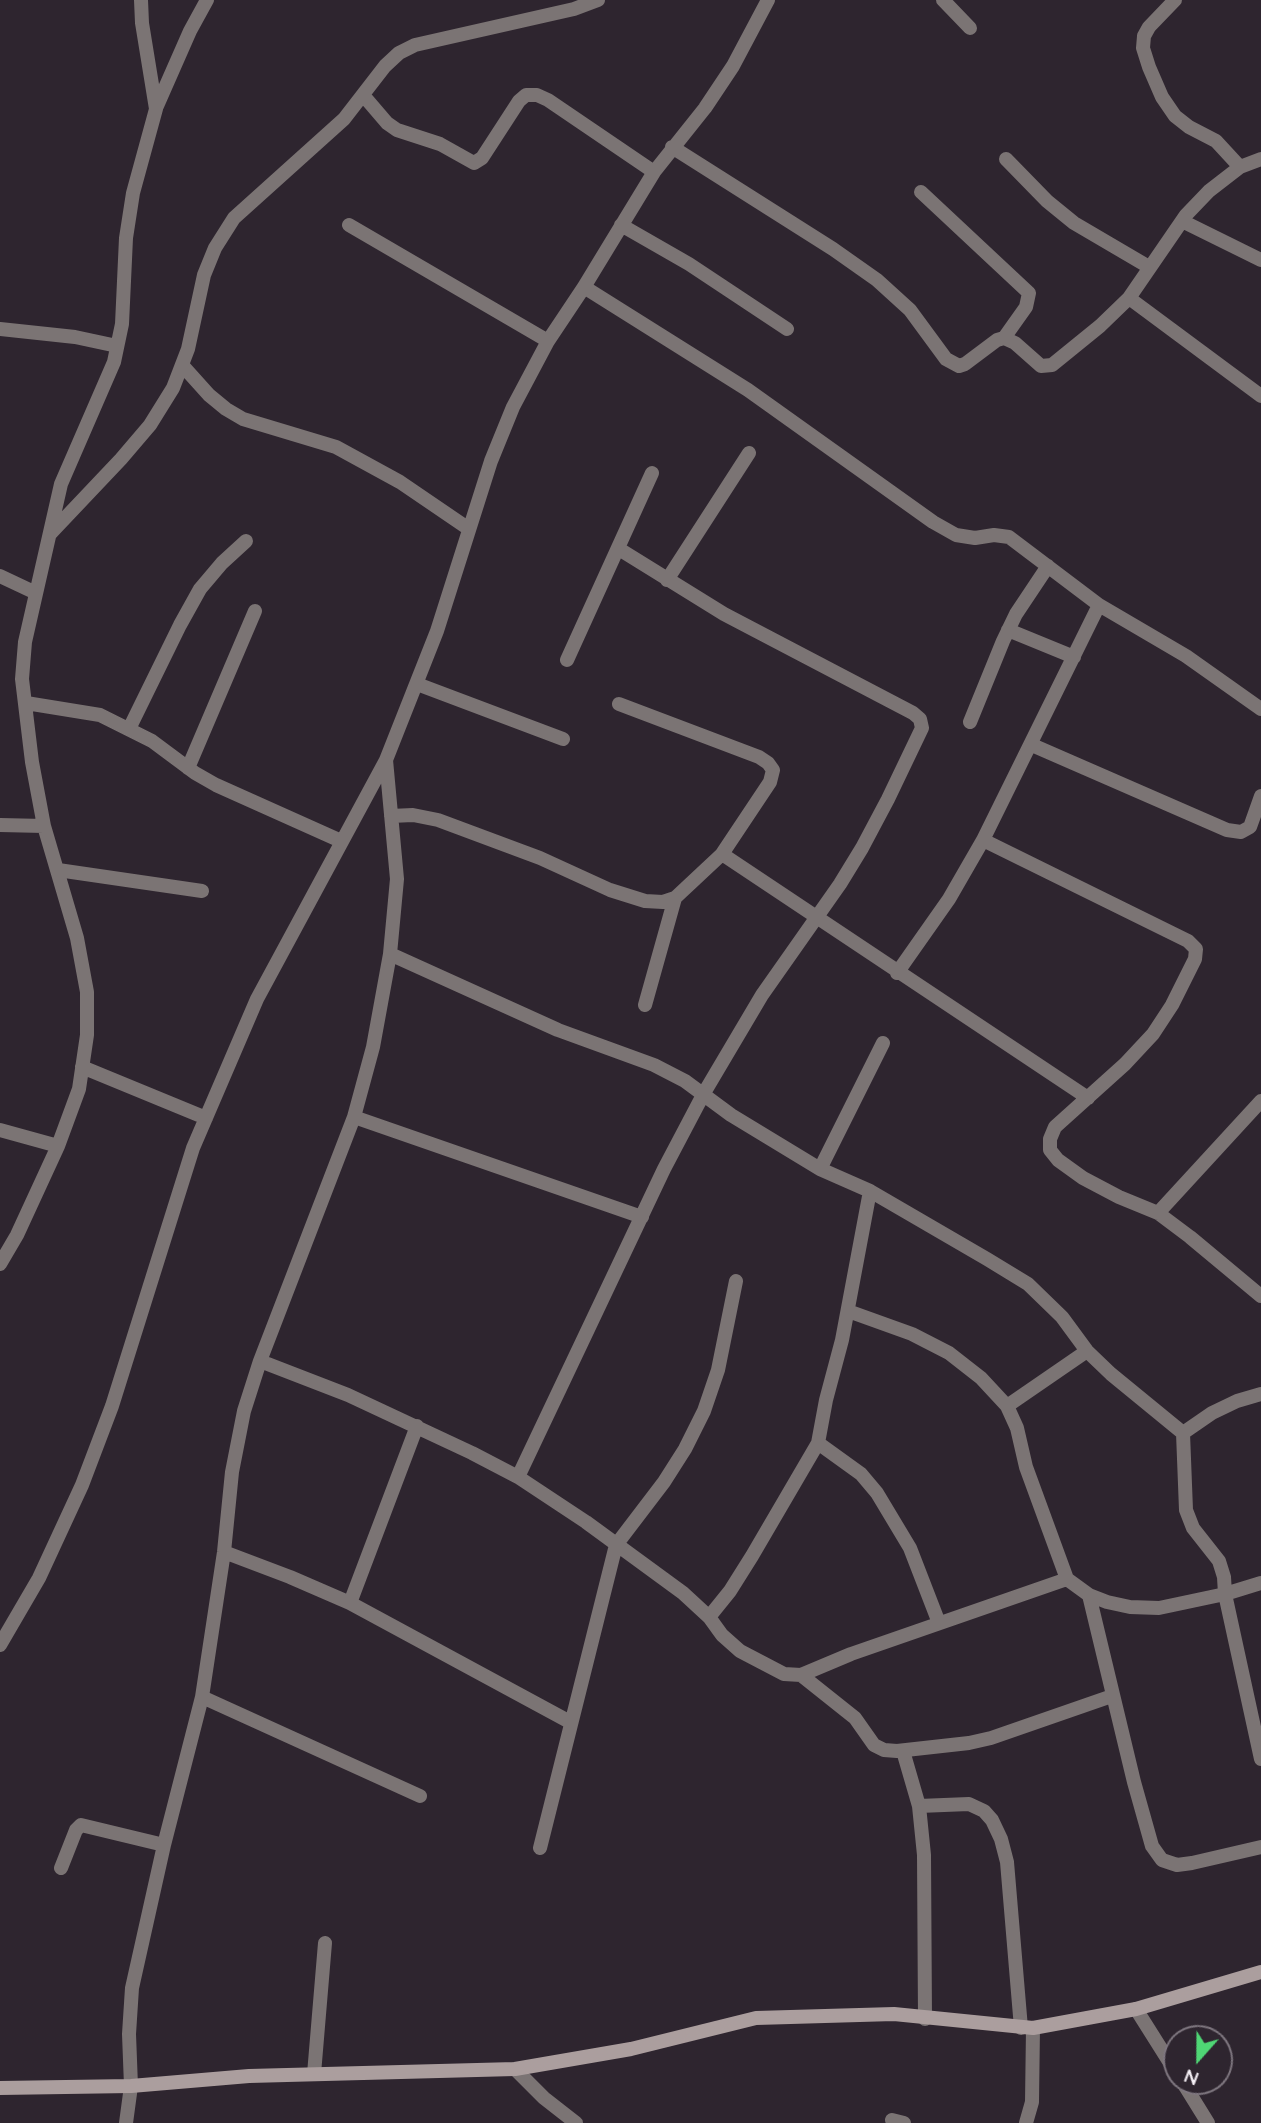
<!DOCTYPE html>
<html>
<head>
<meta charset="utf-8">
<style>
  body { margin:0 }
  #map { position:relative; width:1261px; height:2123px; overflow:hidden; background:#2e252f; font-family:Quicksand,sans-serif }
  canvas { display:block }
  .north { position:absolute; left:1163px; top:2025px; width:70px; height:70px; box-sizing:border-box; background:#2e252f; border:2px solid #7e767f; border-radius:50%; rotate:201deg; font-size:19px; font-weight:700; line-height:28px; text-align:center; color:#f5f0f6 }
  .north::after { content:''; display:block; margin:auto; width:24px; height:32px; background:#4fd675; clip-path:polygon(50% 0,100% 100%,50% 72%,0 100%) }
</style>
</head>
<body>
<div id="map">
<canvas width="1261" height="2123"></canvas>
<div class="north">N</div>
</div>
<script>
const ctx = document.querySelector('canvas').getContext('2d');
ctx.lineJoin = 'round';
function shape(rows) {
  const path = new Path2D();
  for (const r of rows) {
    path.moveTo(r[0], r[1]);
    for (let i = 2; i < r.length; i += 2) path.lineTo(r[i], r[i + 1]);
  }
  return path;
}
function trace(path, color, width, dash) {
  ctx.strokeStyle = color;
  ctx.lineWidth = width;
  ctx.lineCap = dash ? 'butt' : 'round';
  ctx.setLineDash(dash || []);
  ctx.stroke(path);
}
const street = shape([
  [943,0,970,28],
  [1175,0,1149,27,1144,36,1143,48,1149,67,1162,97,1175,116,1189,127,1216,141,1240,167],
  [363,95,387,123,397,130,440,144,474,163,482,158,519,101,526,95,537,95,548,100,654,172],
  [157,106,190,31,207,0],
  [672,147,833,249,877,280,910,310,946,359,959,366,965,364,997,340,1004,338,1015,343,1041,366,1052,365,1100,326,1129,298,1186,215,1209,191,1240,167,1261,159],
  [1006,159,1047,201,1074,223,1149,267],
  [921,192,1029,293,1026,307,1004,338],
  [1182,221,1261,260],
  [349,225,548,341],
  [621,225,689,264,787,329],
  [584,287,748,390,933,522,956,535,975,538,994,535,1009,537,1099,605],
  [1129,298,1261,396],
  [0,329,75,337,117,346],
  [182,365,209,395,226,409,243,419,336,447,400,482,469,529],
  [50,534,121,459,150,425,173,388,188,349,204,275,215,248,234,218,344,119,385,66,399,53,415,45,574,9,598,0],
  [0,576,36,593],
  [667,580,749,453],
  [1008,630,1074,657],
  [567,660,652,473],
  [417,684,563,739],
  [26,703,100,715,152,741,195,773,216,785,341,841],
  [1261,709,1186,656,1099,605,983,840,1188,941,1196,949,1195,959,1172,1005,1153,1034,1125,1064,1055,1127,1050,1139,1050,1150,1058,1160,1083,1178,1119,1197,1158,1213,1190,1237,1261,1296],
  [970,722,1003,641,1016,614,1048,566],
  [129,729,180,625,200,589,222,563,246,541],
  [1032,745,1227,830,1241,832,1250,827,1261,796],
  [188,768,255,611],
  [391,816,413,815,438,820,540,858,610,890,645,901,663,902,675,898,722,854,770,782,773,770,768,763,759,757,619,704],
  [0,825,44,826],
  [722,854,1088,1098],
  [58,870,202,891],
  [390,954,558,1030,654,1065,685,1081,731,1115,820,1169,870,1191,987,1259,1028,1284,1062,1317,1087,1351,1111,1374,1183,1433],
  [897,973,949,899,983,840],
  [645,1005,675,898],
  [82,1067,206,1118],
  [354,1117,642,1217],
  [0,1130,58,1146],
  [820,1169,883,1043],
  [1158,1213,1261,1101],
  [0,1264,17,1235,58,1146,79,1089,87,1035,87,992,77,938,44,826,32,762,22,679,25,642,61,484,114,362,122,324,126,238,133,193,156,109,142,23,141,0],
  [848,1311,912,1334,949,1353,981,1378,1007,1406,1017,1428,1026,1467,1067,1579],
  [260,1361,348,1395,472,1453,518,1477,586,1522,683,1593,709,1617,722,1635,740,1651,784,1674,801,1675,851,1654,1067,1579,1089,1595,1107,1602,1130,1607,1159,1608,1225,1594,1261,1583],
  [1261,1394,1237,1401,1212,1413,1183,1433,1186,1510,1193,1528,1219,1561,1224,1577,1225,1594,1261,1759],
  [1007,1406,1087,1351],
  [818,1443,861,1474,877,1493,910,1548,939,1623],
  [518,1477,664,1169,704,1093,762,995,840,884,862,848,888,799,922,728,920,719,913,713,724,614,619,549],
  [224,1552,290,1577,350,1603,570,1722],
  [1089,1595,1134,1782,1152,1846,1162,1860,1177,1865,1192,1863,1261,1847],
  [350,1603,417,1426],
  [709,1617,730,1591,752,1556,818,1443,826,1400,842,1340,870,1191],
  [0,1645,39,1578,82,1485,112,1406,193,1148,257,999,386,760,437,631,491,461,513,407,548,341,584,287,654,172,705,108,733,66,768,0],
  [801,1675,855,1718,874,1745,884,1750,897,1751,969,1743,991,1738,1112,1696],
  [202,1697,420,1796],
  [903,1751,919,1806,924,1855,925,2019],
  [919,1806,969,1804,984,1811,992,1820,1001,1839,1007,1862,1021,2028],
  [540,1848,616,1545,664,1482,685,1449,704,1411,718,1370,736,1281],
  [61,1868,76,1830,81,1825,164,1845],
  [1136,2009,1177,2074],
  [515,2069,544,2098,576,2123],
  [314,2074,325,1943],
  [1182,2081,1208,2123],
  [892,2120,904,2123],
  [126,2123,131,2086,129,2034,132,1988,164,1845,202,1697,224,1552,232,1472,244,1411,260,1361,354,1117,373,1047,390,954,397,879,386,760],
  [1026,2123,1032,2102,1033,2028]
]);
const secondary = shape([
  [0,2088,131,2086,249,2076,515,2069,631,2049,756,2018,894,2014,1033,2028,1136,2009,1261,1972]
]);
trace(street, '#7b7474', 14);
trace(secondary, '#ab9e9e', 14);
</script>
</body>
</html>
